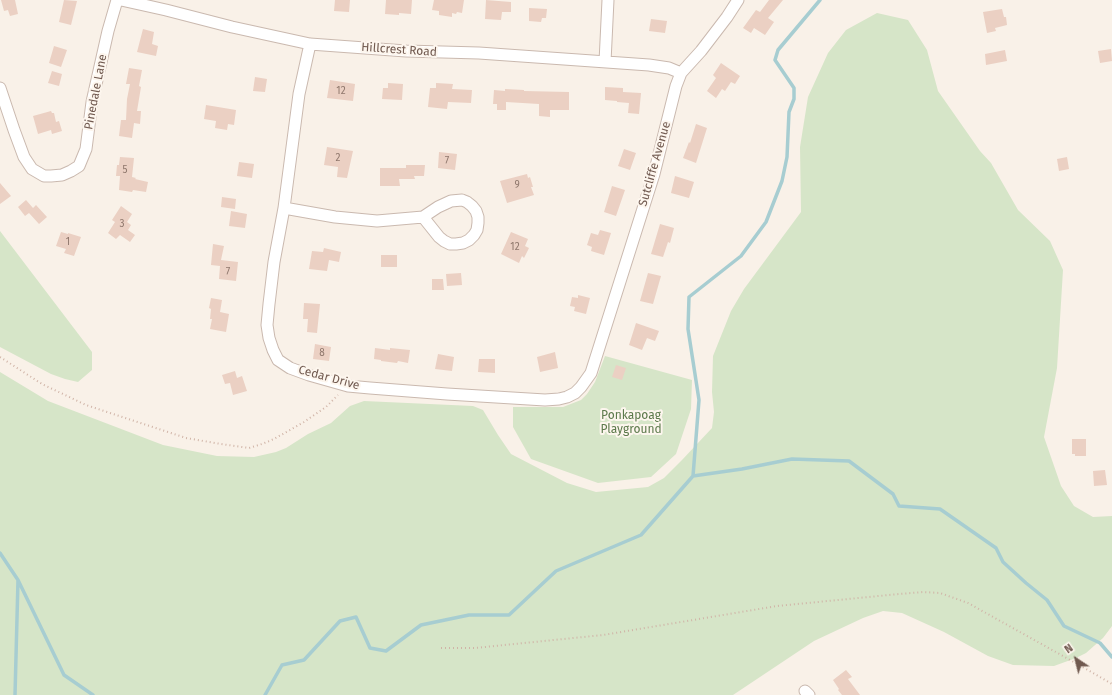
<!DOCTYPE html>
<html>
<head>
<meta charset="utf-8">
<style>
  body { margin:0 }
  #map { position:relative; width:1112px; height:695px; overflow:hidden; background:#f9f1e8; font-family:"Fira Sans",sans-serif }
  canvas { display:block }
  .north { position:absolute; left:1056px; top:639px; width:40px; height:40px; -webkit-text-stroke:3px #fdf6ee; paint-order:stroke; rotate:325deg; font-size:11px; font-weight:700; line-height:16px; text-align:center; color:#70594f }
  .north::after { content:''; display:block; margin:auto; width:14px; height:18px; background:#70594f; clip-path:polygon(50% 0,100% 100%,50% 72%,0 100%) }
</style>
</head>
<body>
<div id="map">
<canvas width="1112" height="695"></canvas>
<div class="north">N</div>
</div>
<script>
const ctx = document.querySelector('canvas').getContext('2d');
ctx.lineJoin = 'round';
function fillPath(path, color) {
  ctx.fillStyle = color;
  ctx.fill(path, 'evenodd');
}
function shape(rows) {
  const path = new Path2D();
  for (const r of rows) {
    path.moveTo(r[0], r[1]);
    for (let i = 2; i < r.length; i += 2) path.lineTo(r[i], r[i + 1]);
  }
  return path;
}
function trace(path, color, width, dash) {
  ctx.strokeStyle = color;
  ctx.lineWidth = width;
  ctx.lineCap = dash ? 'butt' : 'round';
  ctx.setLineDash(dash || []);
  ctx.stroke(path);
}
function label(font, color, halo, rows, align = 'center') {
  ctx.font = font + ' "Fira Sans",sans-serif';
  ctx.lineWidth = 4;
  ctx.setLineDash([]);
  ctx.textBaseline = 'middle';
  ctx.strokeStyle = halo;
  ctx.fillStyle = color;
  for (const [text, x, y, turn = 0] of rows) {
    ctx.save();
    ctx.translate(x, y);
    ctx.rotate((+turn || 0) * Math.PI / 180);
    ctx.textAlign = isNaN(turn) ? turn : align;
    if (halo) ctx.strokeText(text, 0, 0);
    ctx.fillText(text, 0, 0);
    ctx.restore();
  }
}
const green = shape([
  [877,13,908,20,927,50,938,91,980,151,991,163,1018,210,1050,241,1063,270,1057,368,1044,437,1061,486,1074,506,1093,517,1112,516,1112,626,1103,638,1086,653,1076,658,1054,666,1013,665,988,656,944,632,902,613,883,611,863,618,814,641,733,695,0,695,0,372,48,401,163,445,217,456,254,457,276,452,286,448,308,434,331,423,350,406,364,401,473,406,483,410,498,435,511,454,567,483,596,492,648,487,664,478,682,460,712,428,714,412,712,392,713,356,731,311,744,289,801,212,800,147,808,97,828,53,846,30],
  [0,231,92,352,92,370,78,382,65,379,51,374,0,347],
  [605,356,692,380,691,409,676,454,651,477,598,483,531,459,513,427,513,407,563,407,581,400,587,394,595,382]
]);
const stream = shape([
  [693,476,742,469,792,459,849,461,893,494,899,506,940,509,996,548,1003,562,1026,583,1047,600,1064,626,1100,643,1112,657],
  [0,553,18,580,64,675,93,695],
  [15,695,18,580],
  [265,695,282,665,304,660,340,621,356,617,370,648,386,651,421,625,469,615,509,615,556,571,641,535,693,476,699,400,688,329,689,297,741,256,766,222,782,181,787,157,789,112,794,99,794,88,775,60,778,50,820,0]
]);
const building = shape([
  [1,0,15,0,18,14,10,16,8,10,4,11],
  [64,0,77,1,71,25,59,22],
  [335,0,350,0,349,12,334,11],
  [386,0,412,0,411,14,399,13,399,15,385,14],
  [434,0,464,0,462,13,457,12,456,14,452,13,452,17,439,15,439,11,432,10],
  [486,0,511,2,511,12,502,12,501,20,485,19],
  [769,0,783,0,768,18,774,22,765,35,754,28,751,33,743,28,756,10,760,12],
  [529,8,547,9,546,18,542,18,541,22,529,21],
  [1002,9,1004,17,1006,17,1007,25,995,28,996,31,987,33,983,12],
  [651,19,667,21,665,33,649,31],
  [143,29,154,32,152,44,158,46,156,56,137,52],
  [54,46,67,50,61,67,49,63],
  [1111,49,1112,61,1100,63,1098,51],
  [1005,50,1007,61,986,65,985,54],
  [721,63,740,76,735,84,731,82,725,91,722,89,716,98,707,91,716,78,713,75],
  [129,68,142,70,139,86,141,87,137,111,141,111,140,124,134,123,132,138,119,136,121,120,126,120,127,99,130,84,126,84],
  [52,71,62,74,59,86,48,83],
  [255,77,267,79,265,92,253,91],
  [330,80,355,84,353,101,327,98],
  [388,83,403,84,402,100,382,99,383,88,388,88],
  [436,83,453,84,452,89,472,90,471,103,448,102,447,109,428,107,430,88,436,88],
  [605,87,623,88,623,92,641,93,639,114,628,113,629,103,617,102,617,101,605,100],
  [505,89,524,90,524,91,569,92,569,110,550,110,550,117,539,116,539,104,506,102,506,110,497,110,497,104,493,104,494,90,505,91],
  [206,105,236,110,234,125,228,124,227,130,215,128,216,121,204,119],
  [51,111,52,113,54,113,56,122,59,121,62,131,52,134,51,130,38,134,33,116],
  [696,124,707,128,696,163,683,158,689,142,690,143],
  [327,147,353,151,347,178,337,177,338,167,324,165],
  [624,149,636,153,630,170,618,166],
  [439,152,457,154,455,170,438,168],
  [120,157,134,158,132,177,136,178,135,179,148,182,146,192,133,190,132,192,119,190,120,176,116,176,117,165,119,165],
  [1067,157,1069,169,1059,171,1057,159],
  [239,162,254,164,252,178,237,176],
  [406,165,425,165,424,176,414,176,415,179,399,179,400,186,380,186,380,168,406,168],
  [527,174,528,178,530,177,533,187,531,187,534,195,507,203,500,181],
  [675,176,694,182,689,198,671,193],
  [0,183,11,196,0,204],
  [612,186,625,190,616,216,604,212],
  [222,197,236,199,235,209,221,207],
  [26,200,33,208,36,205,47,217,39,224,29,213,25,216,18,207],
  [121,206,132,214,127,222,131,225,128,230,135,235,130,242,120,235,116,239,108,233,115,222,112,220],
  [231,211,247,214,245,228,229,226],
  [660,224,674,228,670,243,668,242,663,257,651,254],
  [600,230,611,233,604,255,591,251,592,247,587,245,591,233,598,235],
  [61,232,68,234,68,233,81,237,74,256,64,253,66,249,56,246],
  [511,232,528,239,525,246,529,248,524,258,522,256,519,263,501,254],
  [213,244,224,246,221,260,238,262,236,281,219,279,220,266,211,265],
  [324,248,341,252,339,262,329,260,327,271,309,269,312,251,323,252],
  [381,255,397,255,397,267,381,267],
  [461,273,462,285,447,286,446,274],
  [648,273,661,276,653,304,640,301],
  [432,279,443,279,444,290,432,290],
  [578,295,590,298,586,314,574,311,575,307,570,306,572,297,578,298],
  [211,298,222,300,220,312,229,314,226,332,210,329,212,319,210,319,211,309,209,308],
  [304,303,320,304,317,333,307,332,308,319,303,319],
  [636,323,659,331,655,341,647,338,642,350,629,345],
  [315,344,331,347,329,361,313,359],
  [375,348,390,350,390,348,410,350,408,363,398,361,397,363,381,361,381,360,374,359],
  [555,352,558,368,540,372,537,357],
  [438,354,454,357,452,371,435,369],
  [479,359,495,359,495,373,478,372],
  [616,365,626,368,622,380,612,377],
  [235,371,237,378,242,376,247,391,233,395,230,383,225,384,222,375],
  [1072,439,1086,439,1086,456,1075,456,1075,454,1072,454],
  [1105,470,1107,485,1094,486,1093,471],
  [846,670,852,677,848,679,860,695,842,695,838,690,839,689,833,680]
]);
const path = shape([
  [0,357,42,384,86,405,186,438,221,444,249,448,262,444,274,439,304,422,326,407,338,395],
  [441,648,475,648,603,635,777,606,899,594,923,592,940,593,968,603,1088,670,1112,684]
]);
const street = shape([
  [121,0,166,10,232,27,310,44,406,51,479,53,649,65,669,68,681,73],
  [310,44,299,94,284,208,274,262,269,304,267,325,269,338,273,350,278,360,290,368,309,375,348,386,370,388,447,394,545,400,559,399,567,397,575,393,581,387,591,373,654,174,676,86,681,73,701,51,727,17,738,0],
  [605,62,608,0],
  [0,88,14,130,24,157,32,169,44,176,51,176,62,175,71,171,79,166,86,149,92,102,108,31,117,0],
  [462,200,467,202,472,206,476,211,478,217,478,223,477,230,474,235,469,240,463,243,456,244,450,244,444,241,439,237,423,217,438,207,451,201,462,200],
  [284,208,335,217,377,221,423,217],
  [805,691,809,695]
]);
const numberNames = [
  ["12",341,91],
  ["2",338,158],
  ["7",447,161],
  ["5",125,170],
  ["9",517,185],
  ["3",122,224],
  ["1",68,242],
  ["12",515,247],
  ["7",228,272],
  ["8",322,353]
];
const streetNames = [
  ["Hillcrest Road",399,50,4],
  ["Pinedale Lane",96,92,-79],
  ["Sutcliffe Avenue",655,164,-74],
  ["Cedar Drive",329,378,15]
];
const parkNames = [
  ["Ponkapoag",631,416],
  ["Playground",631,430]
];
fillPath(green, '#d6e5c8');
trace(stream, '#a7cdd1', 3.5);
fillPath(building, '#ebd0c3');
trace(street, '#cab9af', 13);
trace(path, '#d0b4a7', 2, [1, 3]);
trace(street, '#fff', 11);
label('10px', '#8f776c', null, numberNames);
label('12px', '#70594f', '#fdf6ee', streetNames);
label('12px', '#5d7a4c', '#fdf6ee', parkNames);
</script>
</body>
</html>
